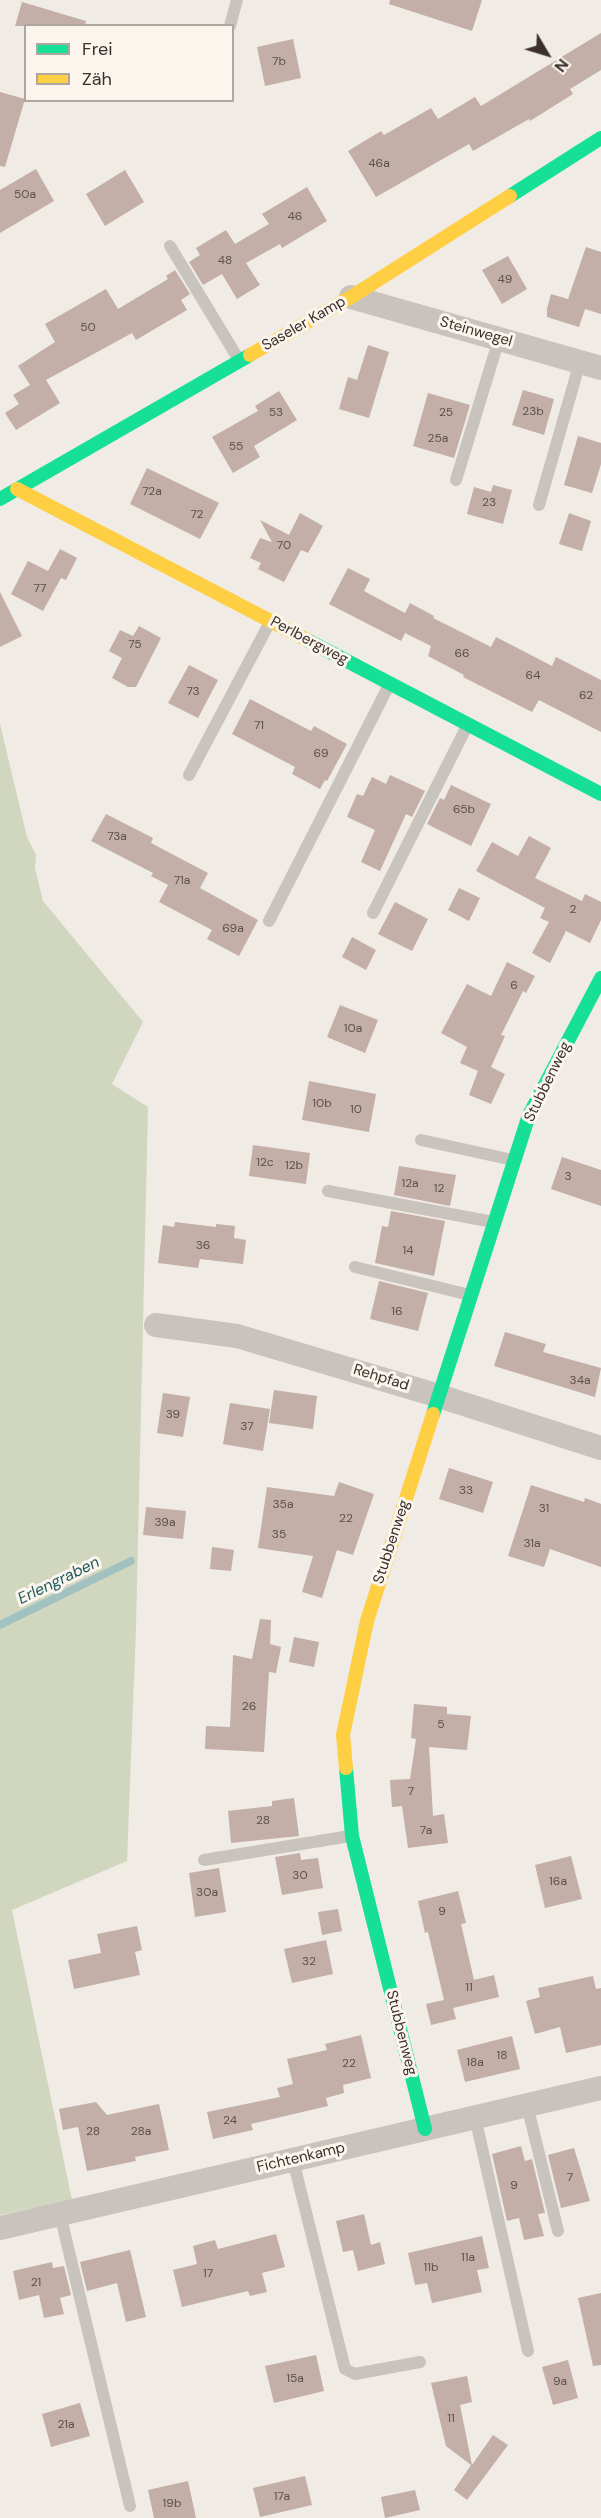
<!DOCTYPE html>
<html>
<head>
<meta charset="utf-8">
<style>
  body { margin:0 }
  #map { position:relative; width:601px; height:2518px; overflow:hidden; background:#f0ebe5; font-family:"DM Sans",sans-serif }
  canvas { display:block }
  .legend { position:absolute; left:24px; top:24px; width:210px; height:78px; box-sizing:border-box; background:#fbf5ee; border:2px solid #aea6a0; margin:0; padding:8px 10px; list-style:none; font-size:18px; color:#3b302b }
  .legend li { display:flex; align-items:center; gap:12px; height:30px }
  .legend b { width:30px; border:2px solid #aea6a0 }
  .north { position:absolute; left:517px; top:24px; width:60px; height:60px; -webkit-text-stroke:4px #fbf5ee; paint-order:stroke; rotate:128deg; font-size:16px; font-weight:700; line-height:24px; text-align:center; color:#3b302b }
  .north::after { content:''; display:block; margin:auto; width:21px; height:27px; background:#3b302b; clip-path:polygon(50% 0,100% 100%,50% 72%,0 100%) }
</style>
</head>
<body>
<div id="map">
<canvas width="601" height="2518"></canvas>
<ul class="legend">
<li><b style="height:8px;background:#16e098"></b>Frei</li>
<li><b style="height:8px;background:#ffcf43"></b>Zäh</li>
</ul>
<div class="north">N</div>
</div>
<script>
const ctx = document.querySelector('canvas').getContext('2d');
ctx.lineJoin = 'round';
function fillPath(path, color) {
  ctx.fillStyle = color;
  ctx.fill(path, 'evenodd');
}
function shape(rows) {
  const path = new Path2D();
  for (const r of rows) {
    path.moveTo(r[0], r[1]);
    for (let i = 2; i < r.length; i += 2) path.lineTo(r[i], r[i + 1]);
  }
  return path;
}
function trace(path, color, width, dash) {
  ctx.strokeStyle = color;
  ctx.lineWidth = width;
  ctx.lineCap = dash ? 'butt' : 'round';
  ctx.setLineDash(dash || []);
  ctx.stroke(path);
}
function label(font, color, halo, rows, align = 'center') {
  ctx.font = font + ' "DM Sans",sans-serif';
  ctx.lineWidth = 6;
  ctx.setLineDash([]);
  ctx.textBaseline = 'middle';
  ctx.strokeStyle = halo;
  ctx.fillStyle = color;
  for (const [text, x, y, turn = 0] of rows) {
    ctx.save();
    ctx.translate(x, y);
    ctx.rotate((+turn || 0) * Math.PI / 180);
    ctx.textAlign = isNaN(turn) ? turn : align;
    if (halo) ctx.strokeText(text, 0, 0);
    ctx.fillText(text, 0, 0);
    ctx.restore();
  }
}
const green = shape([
  [0,724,27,837,36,855,35,868,43,901,143,1022,112,1084,148,1107,136,1627,127,1861,12,1910,72,2200,0,2215]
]);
const stream = shape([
  [0,1625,131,1561]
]);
const building = shape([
  [390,0,482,0,472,31,389,4],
  [22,2,86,21,85,26,15,26],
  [601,33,601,70,570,89,573,94,530,121,529,119,473,151,469,144,376,197,348,151,381,131,384,135,431,108,438,119,475,97,481,106],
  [293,39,301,78,265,86,257,47],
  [0,92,25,99,5,167,0,166],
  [36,169,54,201,0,233,0,190],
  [125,170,144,202,105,226,86,194],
  [307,187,327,221,282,248,280,244,246,263,260,285,237,299,222,274,203,285,189,262,200,255,196,248,226,230,235,244,269,224,262,214],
  [586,247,601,252,601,314,585,309,579,327,547,317,547,309,551,294,568,299],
  [508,256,527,289,502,304,482,270],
  [175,270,190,294,181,300,187,310,136,340,132,333,46,380,60,403,16,430,5,413,19,404,13,395,30,385,18,366,55,342,45,324,106,289,118,309,168,279,166,276],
  [368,345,389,352,369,418,339,409,348,377,357,380],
  [523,390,554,399,544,435,512,425],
  [279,391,297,420,254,446,260,457,233,473,212,437,258,411,255,406],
  [428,393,470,405,454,458,413,446],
  [578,436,601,443,601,464,592,493,564,485],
  [147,468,219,503,200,539,130,504],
  [493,485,512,490,503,524,467,514,474,487,491,492],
  [300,513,323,526,308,553,301,550,284,582,258,569,261,563,250,558,260,538,272,542,260,520,289,535],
  [569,513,591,521,582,551,559,544],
  [60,549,77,558,66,580,61,578,43,611,11,594,28,561,54,574,48,571],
  [348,568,370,579,364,591,405,613,410,603,434,616,433,618,491,647,496,637,552,666,556,657,601,680,601,732,539,700,532,712,463,677,464,675,428,656,431,646,405,633,401,641,329,604],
  [0,592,22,636,0,647],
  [139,626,161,638,136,687,128,687,112,678,122,658,109,651,120,630,133,636],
  [189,665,218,680,198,718,168,703],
  [250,699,311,731,314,726,347,744,327,781,325,780,320,789,292,774,295,767,232,734],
  [390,775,425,791,412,817,406,814,380,871,361,862,375,830,347,817,357,794,363,796,372,777,386,784],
  [451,785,491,804,471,846,427,824,440,798,444,800],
  [106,814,153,838,151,843,208,873,200,888,258,920,239,956,207,939,212,930,159,902,168,885,151,876,153,873,91,841],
  [529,836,551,848,535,878,582,901,585,894,601,902,601,920,590,943,566,931,550,963,532,953,549,922,540,918,545,908,476,871,492,842,518,856],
  [459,888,480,898,469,921,448,910],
  [395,902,428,919,412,951,378,934],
  [352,937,376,950,366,970,342,957],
  [507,962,535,976,526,993,523,991,501,1035,505,1036,491,1067,505,1074,491,1104,469,1095,478,1071,460,1063,467,1047,441,1033,467,984,491,996],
  [340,1005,378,1020,365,1053,327,1037],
  [309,1081,376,1094,369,1132,302,1120],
  [253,1145,310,1153,306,1184,249,1176],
  [562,1157,601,1170,601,1206,551,1189],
  [399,1166,456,1175,450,1206,394,1195],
  [391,1211,445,1221,434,1276,375,1263,382,1226,388,1227],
  [175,1222,216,1227,216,1224,235,1226,234,1238,246,1240,243,1264,200,1259,198,1268,158,1263,163,1225,174,1227],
  [379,1281,428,1293,418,1331,370,1319],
  [505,1332,546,1344,543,1352,601,1368,595,1397,494,1366],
  [274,1390,317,1396,313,1429,269,1423],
  [163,1393,190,1397,183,1437,157,1433],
  [230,1403,270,1409,263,1451,223,1444],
  [449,1468,493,1482,483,1513,439,1499],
  [339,1482,374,1494,353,1555,337,1550,322,1598,302,1592,313,1556,258,1548,267,1487,334,1496],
  [531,1485,584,1502,585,1498,601,1504,601,1567,550,1549,544,1567,508,1556],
  [146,1507,186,1511,183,1539,143,1535],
  [212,1547,234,1550,231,1571,210,1569],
  [260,1619,271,1620,270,1644,281,1647,276,1673,269,1672,264,1752,205,1749,206,1726,230,1727,233,1655,252,1659],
  [294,1637,319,1642,314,1667,289,1662],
  [414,1704,447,1707,447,1714,471,1716,467,1750,429,1747,433,1816,444,1814,448,1843,408,1848,402,1806,392,1807,390,1780,410,1779,416,1739,411,1738],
  [294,1798,299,1836,231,1843,228,1811,272,1806,272,1801],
  [300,1853,301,1860,318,1858,323,1888,282,1895,275,1857],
  [571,1856,582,1899,545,1908,535,1865],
  [219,1868,226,1912,195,1917,189,1873],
  [458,1891,466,1923,461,1924,474,1980,494,1975,499,1997,453,2008,456,2019,431,2025,426,2004,444,2000,428,1932,425,1933,418,1901],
  [338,1909,342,1931,322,1935,318,1912],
  [137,1926,142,1950,135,1952,140,1975,74,1989,68,1960,101,1953,97,1934],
  [326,1940,333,1974,292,1983,284,1949],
  [593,1976,596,1989,601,1988,601,2045,566,2053,560,2027,535,2034,526,2001,540,1997,538,1988],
  [361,2035,371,2078,343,2085,344,2093,326,2098,328,2106,251,2124,253,2130,213,2139,207,2112,280,2097,277,2088,293,2084,287,2059,327,2050,325,2044],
  [512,2036,520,2069,465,2082,457,2050],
  [96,2102,107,2115,159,2104,169,2150,135,2157,136,2161,87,2171,78,2127,63,2130,59,2109],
  [521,2146,525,2161,532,2159,545,2213,538,2214,544,2236,524,2240,519,2218,507,2221,492,2154],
  [574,2148,590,2201,561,2208,548,2155],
  [364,2214,371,2245,380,2242,385,2264,358,2271,353,2250,343,2252,336,2221],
  [276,2234,285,2267,262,2273,267,2292,250,2296,248,2291,182,2307,173,2270,197,2264,193,2246,215,2240,218,2249],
  [482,2236,489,2268,477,2270,482,2292,432,2303,427,2283,415,2285,408,2253],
  [130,2250,146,2317,126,2322,117,2283,87,2291,80,2262],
  [52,2262,53,2268,64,2266,71,2295,60,2298,64,2314,44,2318,39,2295,19,2300,13,2271],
  [601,2293,601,2365,593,2366,578,2298],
  [316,2355,324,2391,274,2403,265,2366],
  [568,2360,578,2398,553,2405,542,2367],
  [467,2376,472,2402,460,2405,472,2465,493,2435,508,2445,467,2500,454,2490,471,2465,446,2446,431,2383],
  [80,2403,90,2436,51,2447,42,2414],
  [305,2476,312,2505,260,2517,253,2488],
  [188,2481,196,2518,154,2518,148,2490],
  [415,2490,420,2510,385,2518,381,2497]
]);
const lane = shape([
  [230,26,237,0],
  [170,246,239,360],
  [456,480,499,339],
  [539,505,580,362],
  [189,775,270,622],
  [373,913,467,726],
  [269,921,389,685],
  [421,1140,513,1160],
  [328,1191,493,1222],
  [355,1267,470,1295],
  [204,1860,350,1836],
  [527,2105,558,2231],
  [475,2117,528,2351],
  [293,2160,345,2369,355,2374,420,2362],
  [60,2214,130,2506]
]);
const street = shape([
  [351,297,601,368],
  [156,1325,237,1336,439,1396,601,1448],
  [0,2228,601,2088]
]);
const fast = shape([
  [510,196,601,138],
  [0,499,250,355],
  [307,640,601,794],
  [433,1414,529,1115,601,978],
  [346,1768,352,1836,425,2129]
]);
const slow = shape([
  [250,355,351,297,510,196],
  [17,489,307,640],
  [346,1768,343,1735,367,1621,433,1414]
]);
const numberNames = [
  ["7b",279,62],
  ["46a",379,164],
  ["50a",25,195],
  ["46",295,217],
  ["48",225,261],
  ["49",505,280],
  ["50",88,328],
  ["23b",533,412],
  ["53",276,413],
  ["25",446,413],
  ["25a",438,439],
  ["55",236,447],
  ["72a",152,492],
  ["23",489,503],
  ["72",197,515],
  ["70",284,546],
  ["77",40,589],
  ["75",135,645],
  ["66",462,654],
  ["64",533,676],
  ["73",193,692],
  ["62",586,696],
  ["71",259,726],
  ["69",321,754],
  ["65b",464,810],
  ["73a",117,837],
  ["71a",182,881],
  ["2",573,910],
  ["69a",233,929],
  ["6",514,986],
  ["10a",353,1029],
  ["10b",322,1104],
  ["10",356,1110],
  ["12c",265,1163],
  ["12b",294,1166],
  ["3",568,1177],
  ["12a",410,1184],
  ["12",439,1189],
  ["36",203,1246],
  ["14",408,1251],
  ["16",397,1312],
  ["34a",580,1381],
  ["39",173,1415],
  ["37",247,1427],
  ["33",466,1491],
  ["35a",283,1505],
  ["31",544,1509],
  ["22",346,1519],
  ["39a",165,1523],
  ["35",279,1535],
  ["31a",532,1544],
  ["26",249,1707],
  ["5",441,1725],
  ["7",411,1792],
  ["28",263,1821],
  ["7a",426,1831],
  ["30",300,1876],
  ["16a",558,1882],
  ["30a",207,1893],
  ["9",442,1912],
  ["32",309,1962],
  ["11",469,1988],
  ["18",502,2056],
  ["18a",475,2063],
  ["22",349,2064],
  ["24",230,2121],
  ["28",93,2132],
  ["28a",141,2132],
  ["7",570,2178],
  ["9",514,2186],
  ["11a",468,2258],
  ["11b",431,2268],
  ["17",208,2274],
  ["21",36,2283],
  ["15a",295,2379],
  ["9a",560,2382],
  ["11",451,2419],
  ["21a",66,2425],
  ["17a",282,2497],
  ["19b",172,2504]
];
const streetNames = [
  ["Saseler Kamp",304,324,-30],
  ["Steinwegel",476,332,16],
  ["Perlbergweg",309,641,28],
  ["Stubbenweg",548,1082,-64],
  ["Rehpfad",381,1378,17],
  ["Stubbenweg",392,1542,-72],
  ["Stubbenweg",401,2033,76],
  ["Fichtenkamp",301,2158,-13]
];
const waterNames = [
  ["Erlengraben",59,1581,-26]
];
fillPath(green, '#d1d6bf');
trace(stream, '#a1c2c1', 8);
fillPath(building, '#c3afa7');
trace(lane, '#c9c3be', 12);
trace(street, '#c9c3be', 24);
trace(fast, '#16e098', 14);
trace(slow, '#ffcf43', 14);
label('12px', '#5d504a', null, numberNames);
label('15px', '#3b302b', '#fbf5ee', streetNames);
label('italic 16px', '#1f5a5e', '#fbf5ee', waterNames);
</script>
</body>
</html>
